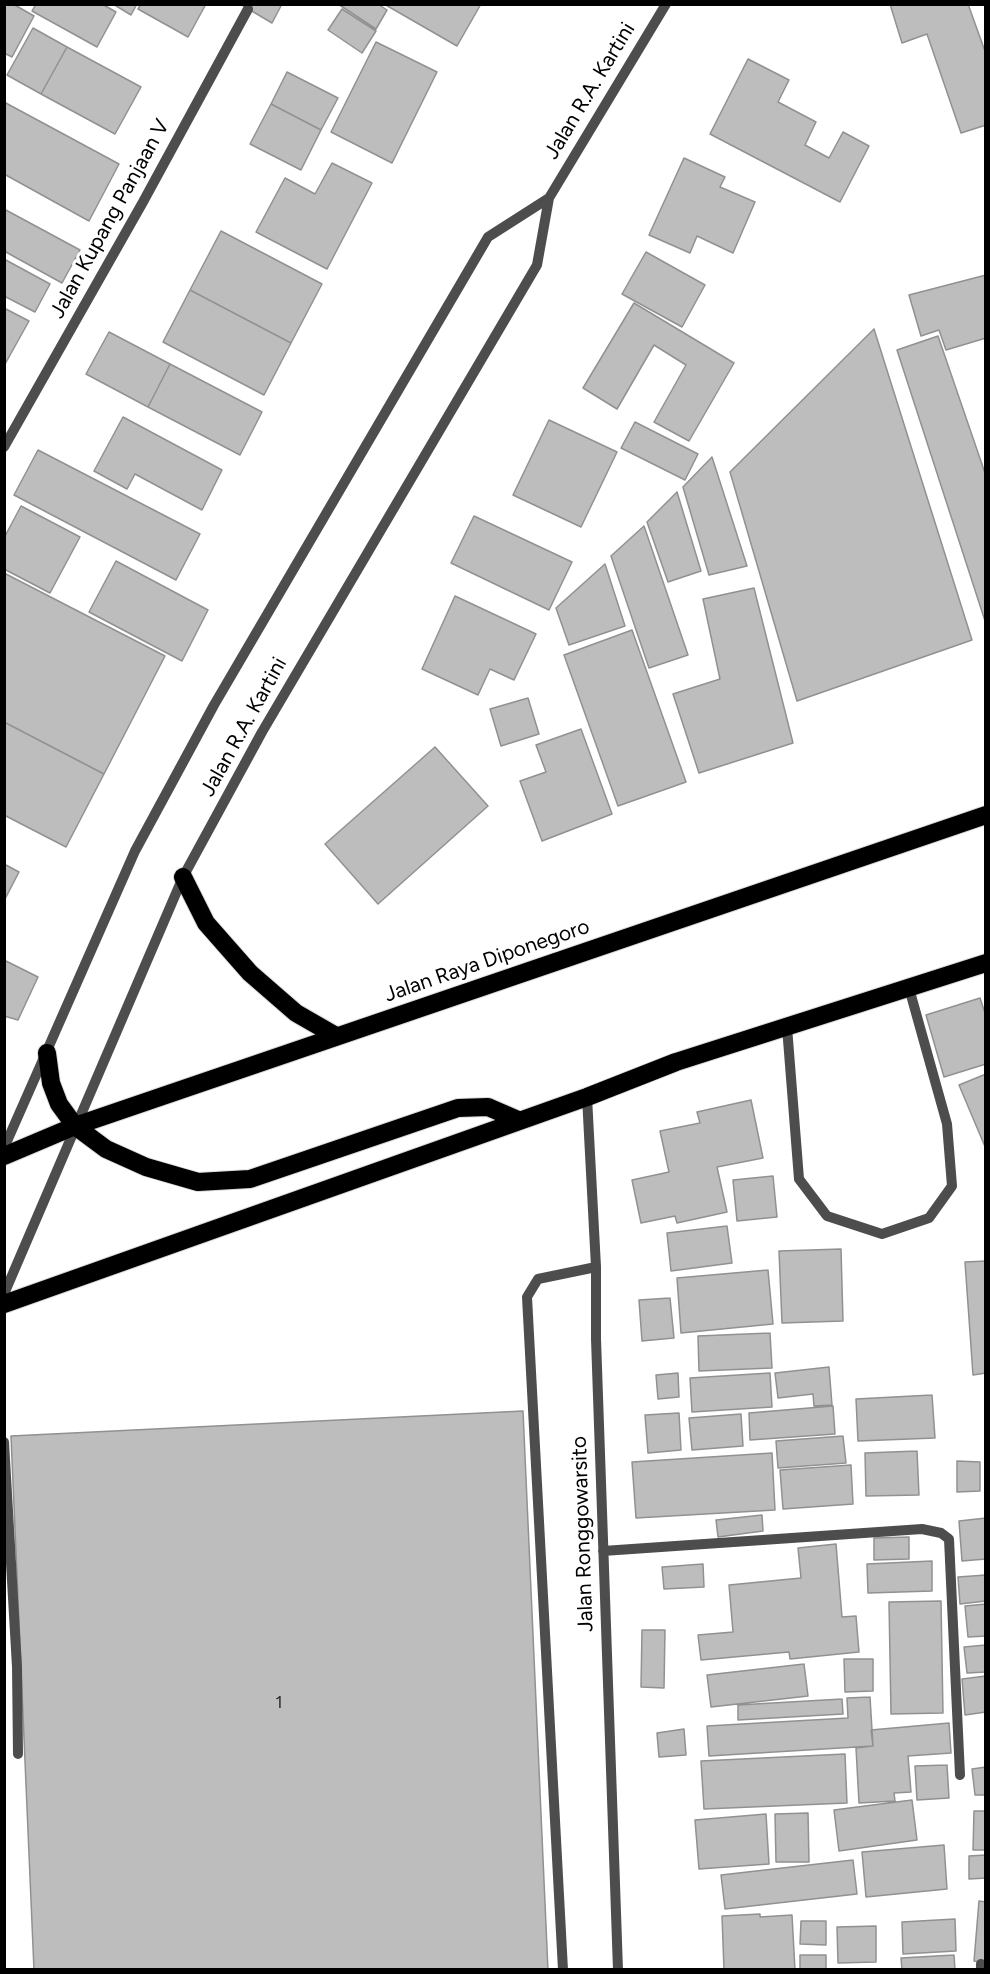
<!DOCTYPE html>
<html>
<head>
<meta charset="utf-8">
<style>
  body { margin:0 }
  #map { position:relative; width:990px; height:1974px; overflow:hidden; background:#fff; font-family:Figtree,sans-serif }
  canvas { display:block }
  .frame { position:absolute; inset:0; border:6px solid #000; pointer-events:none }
</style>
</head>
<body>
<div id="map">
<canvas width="990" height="1974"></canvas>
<div class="frame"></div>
</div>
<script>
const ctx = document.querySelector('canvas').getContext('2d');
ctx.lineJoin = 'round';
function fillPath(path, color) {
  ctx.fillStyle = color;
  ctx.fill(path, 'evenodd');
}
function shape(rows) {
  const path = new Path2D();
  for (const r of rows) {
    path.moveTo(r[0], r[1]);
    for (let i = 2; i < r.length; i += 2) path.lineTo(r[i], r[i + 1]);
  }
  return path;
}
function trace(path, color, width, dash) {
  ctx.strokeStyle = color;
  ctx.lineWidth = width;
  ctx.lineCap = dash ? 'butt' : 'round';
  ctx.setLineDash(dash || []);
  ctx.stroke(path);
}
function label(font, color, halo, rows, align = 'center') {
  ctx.font = font + ' Figtree,sans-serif';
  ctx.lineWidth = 6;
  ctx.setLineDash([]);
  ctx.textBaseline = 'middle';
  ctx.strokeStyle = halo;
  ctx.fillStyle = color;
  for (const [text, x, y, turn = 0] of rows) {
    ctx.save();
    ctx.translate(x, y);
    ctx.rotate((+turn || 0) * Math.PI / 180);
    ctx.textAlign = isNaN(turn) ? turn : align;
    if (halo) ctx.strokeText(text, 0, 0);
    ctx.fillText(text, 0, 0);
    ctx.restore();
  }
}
const building = shape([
  [4,4,13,4,34,16,12,57,4,53,4,4],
  [36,4,102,4,116,12,97,47,32,11,36,4],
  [113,4,137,4,131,15,113,4],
  [141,4,206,4,188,37,138,9,141,4],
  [240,4,282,4,272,23,240,4],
  [338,4,378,4,387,10,376,29,338,4],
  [384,4,481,4,457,46,384,4],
  [890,4,968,4,986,54,986,125,961,133,927,34,902,43,890,4],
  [342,9,376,31,362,53,328,30,342,9],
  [33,28,67,47,41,94,7,75,33,28],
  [376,42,437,72,392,163,331,132,376,42],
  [67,47,141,87,115,134,41,94,67,47],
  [748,59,789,80,778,102,816,122,805,145,829,158,843,132,869,146,840,202,710,134,748,59],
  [287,72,338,98,321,130,271,104,287,72],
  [4,102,119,164,89,221,4,174,4,102],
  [271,104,321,130,301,170,250,144,271,104],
  [684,158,725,177,720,187,755,202,733,253,697,236,690,253,649,235,684,158],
  [332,163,372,183,327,269,256,232,285,178,315,194,332,163],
  [4,209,80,250,62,283,4,251,4,209],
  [221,231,322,284,291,343,190,290,221,231],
  [646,252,705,285,682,327,622,294,646,252],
  [4,259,50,284,35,312,4,296,4,259],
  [986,275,986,338,946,350,939,330,921,336,909,295,986,275],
  [190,290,291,343,264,395,163,342,190,290],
  [634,303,734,363,689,441,654,422,686,365,654,345,617,409,583,388,634,303],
  [4,308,29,321,4,366,4,308],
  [874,329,972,640,797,701,730,472,874,329],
  [109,332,170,364,148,407,86,374,109,332],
  [938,336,986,476,986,624,897,350,938,336],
  [170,364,262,412,240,455,148,407,170,364],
  [123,417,222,470,202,510,135,474,127,489,94,471,123,417],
  [549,420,617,452,581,527,513,495,549,420],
  [635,422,698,454,685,480,621,448,635,422],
  [38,450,200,534,176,580,14,495,38,450],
  [712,457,747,566,709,575,683,487,712,457],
  [677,492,701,571,668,582,647,522,677,492],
  [21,506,80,537,50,593,4,569,4,538,21,506],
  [474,516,572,562,549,610,451,563,474,516],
  [644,526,688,655,649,668,611,556,644,526],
  [116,561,208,610,182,661,89,612,116,561],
  [605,564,625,626,569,645,556,608,605,564],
  [4,573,165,656,104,774,4,722,4,573],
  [754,588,793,743,699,773,673,694,720,679,703,599,754,588],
  [455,596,536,634,514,680,490,669,478,695,422,669,455,596],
  [632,630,686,782,618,806,564,655,632,630],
  [528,698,539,734,501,746,490,709,528,698],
  [4,722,104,774,66,847,4,815,4,722],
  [581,729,612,814,542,841,520,781,546,772,536,745,581,729],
  [435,747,488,806,378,904,325,844,435,747],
  [4,864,19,872,4,901,4,864],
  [4,960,38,977,18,1020,4,1016,4,960],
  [980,998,986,1016,986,1064,944,1077,926,1015,980,998],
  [986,1074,986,1149,959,1085,986,1074],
  [751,1100,763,1158,717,1167,727,1212,677,1223,675,1216,641,1223,632,1180,669,1172,660,1131,700,1123,697,1112,751,1100],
  [773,1176,777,1217,737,1221,733,1180,773,1176],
  [727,1226,732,1263,671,1271,667,1233,727,1226],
  [841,1249,843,1321,782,1323,779,1251,841,1249],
  [986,1261,986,1373,973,1375,965,1262,986,1261],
  [768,1270,773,1324,681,1333,677,1278,768,1270],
  [670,1298,674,1338,642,1341,639,1300,670,1298],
  [770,1333,772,1368,699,1371,698,1336,770,1333],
  [829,1367,832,1405,814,1406,813,1394,778,1398,775,1373,829,1367],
  [678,1373,679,1397,658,1399,656,1375,678,1373],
  [770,1373,772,1407,692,1412,690,1378,770,1373],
  [932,1395,935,1438,858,1441,856,1399,932,1395],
  [833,1406,835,1434,750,1440,749,1413,833,1406],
  [523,1411,548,1970,34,1970,11,1436,523,1411],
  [679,1413,681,1450,648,1453,645,1415,679,1413],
  [741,1414,743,1446,692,1450,689,1418,741,1414],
  [843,1436,846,1463,778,1468,776,1441,843,1436],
  [917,1451,919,1495,866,1496,865,1453,917,1451],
  [772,1453,775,1510,636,1518,632,1462,772,1453],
  [957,1461,980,1462,980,1491,957,1492,957,1461],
  [851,1465,853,1504,783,1509,780,1470,851,1465],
  [762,1515,763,1531,718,1537,716,1520,762,1515],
  [986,1518,986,1559,962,1561,959,1521,986,1518],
  [909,1537,909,1559,874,1560,874,1538,909,1537],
  [836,1544,842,1617,856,1616,859,1652,790,1659,789,1652,701,1660,698,1635,733,1632,729,1585,801,1578,798,1548,836,1544],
  [932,1561,932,1591,868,1593,867,1564,932,1561],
  [703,1564,704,1587,664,1589,662,1567,703,1564],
  [986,1575,986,1601,960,1604,958,1577,986,1575],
  [941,1601,943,1713,891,1714,889,1602,941,1601],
  [986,1604,986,1636,968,1637,965,1606,986,1604],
  [642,1630,665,1630,664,1688,641,1687,642,1630],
  [986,1645,986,1672,967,1673,964,1647,986,1645],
  [844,1659,873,1659,873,1691,845,1692,844,1659],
  [804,1664,808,1696,711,1707,707,1675,804,1664],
  [986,1676,986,1712,965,1715,962,1679,986,1676],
  [870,1697,873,1746,709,1756,707,1726,848,1718,847,1698,870,1697],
  [842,1699,843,1714,738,1720,738,1705,842,1699],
  [949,1723,951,1753,908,1756,911,1792,894,1793,895,1801,859,1803,856,1748,873,1746,871,1730,949,1723],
  [684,1729,686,1755,659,1757,657,1733,684,1729],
  [845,1754,847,1803,704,1809,701,1761,845,1754],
  [947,1765,949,1798,917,1800,915,1766,947,1765],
  [986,1767,986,1795,975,1795,972,1769,986,1767],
  [912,1800,917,1840,839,1851,834,1810,912,1800],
  [974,1811,986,1811,986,1850,973,1850,974,1811],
  [808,1813,809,1862,776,1862,775,1814,808,1813],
  [766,1814,769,1864,699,1869,695,1820,766,1814],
  [944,1845,947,1889,866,1897,862,1852,944,1845],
  [986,1855,986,1878,969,1879,969,1856,986,1855],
  [853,1860,857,1894,725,1909,721,1875,853,1860],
  [979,1901,986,1902,986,1963,974,1961,979,1901],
  [760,1914,760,1917,792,1915,795,1970,724,1970,722,1916,760,1914],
  [955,1919,956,1951,903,1954,902,1922,955,1919],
  [801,1921,826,1921,826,1945,800,1944,801,1921],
  [876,1926,876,1962,838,1963,837,1927,876,1926],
  [800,1955,826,1955,826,1970,800,1970,800,1955],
  [954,1955,955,1970,902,1970,901,1958,954,1955]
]);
const minor = shape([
  [4,447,143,202,248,9],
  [787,1027,799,1179,827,1216,882,1234,929,1218,952,1186,947,1124,909,988],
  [587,1097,596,1267,596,1339,618,1970],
  [4,1148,135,851,214,705,488,237,549,198],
  [4,1294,183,877,262,732,537,265,549,198,666,4],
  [4,1442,17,1667,18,1754],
  [603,1551,922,1529,941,1533,949,1539,960,1775],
  [981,1964,981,1970],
  [563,1970,527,1297,538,1279,596,1267]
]);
const highway = shape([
  [183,877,206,923,250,973,296,1013,336,1036],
  [47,1053,51,1083,59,1104,75,1126,106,1149,146,1167,198,1182,250,1179,458,1108,488,1107,518,1120],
  [4,1156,75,1126,986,815],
  [4,1304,587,1097,676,1062,986,963]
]);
const numberNames = [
  ["1",279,1703]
];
const streetNames = [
  ["Jalan R.A. Kartini",590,91,-59],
  ["Jalan Kupang Panjaan V",110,219,-61],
  ["Jalan R.A. Kartini",244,727,-61],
  ["Jalan Raya Diponegoro",487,961,-19],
  ["Jalan Ronggowarsito",583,1534,-92]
];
fillPath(building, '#bdbdbd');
trace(building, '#919191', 1.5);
trace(highway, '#dbdbdb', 20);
trace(minor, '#4d4d4d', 10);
trace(highway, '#000', 18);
label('18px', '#2f2f2f', null, numberNames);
label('21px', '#000', '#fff', streetNames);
</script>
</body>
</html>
